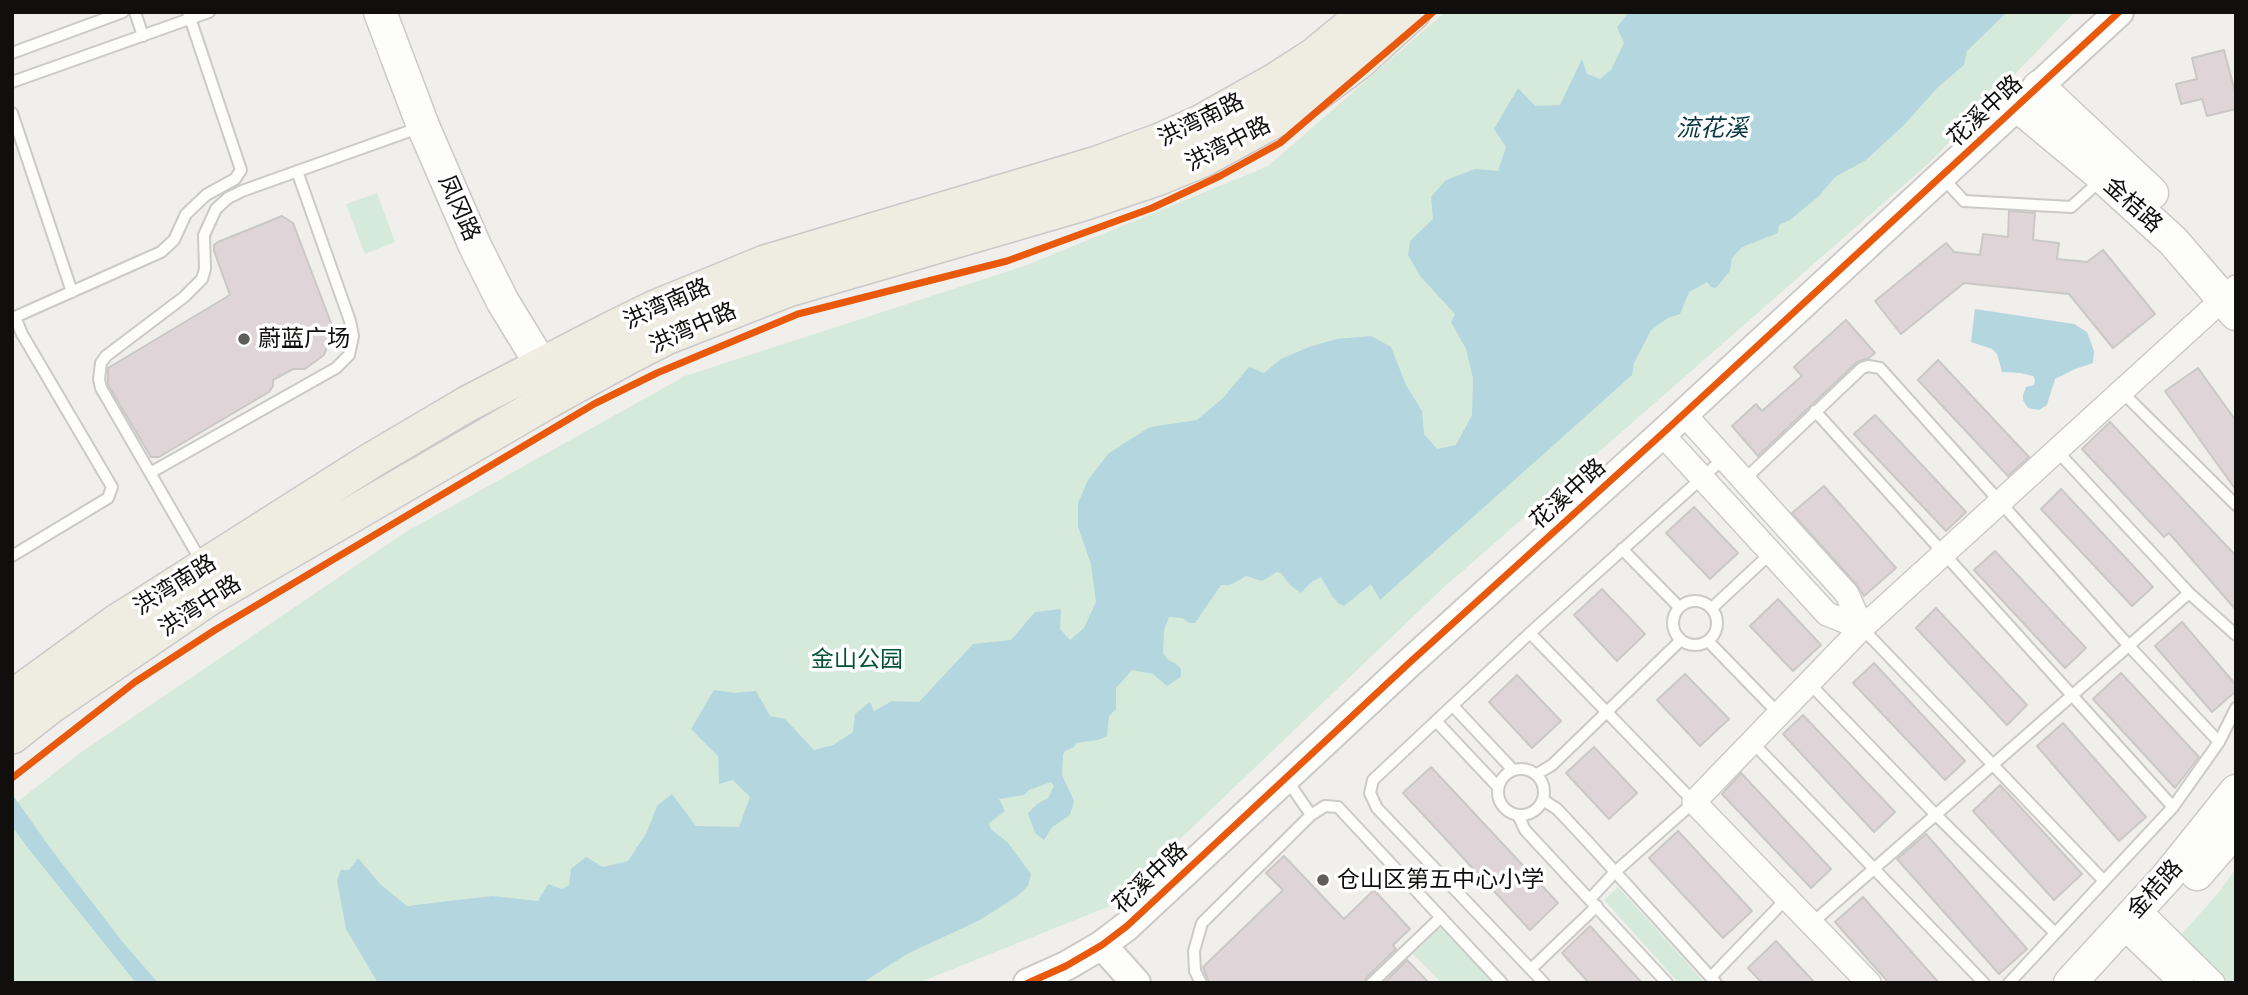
<!DOCTYPE html>
<html>
<head>
<meta charset="utf-8">
<style>
  body { margin:0 }
  #map { position:relative; width:2248px; height:995px; overflow:hidden; background:#f1efec; font-family:"Public Sans",sans-serif }
  canvas { display:block }
  .frame { position:absolute; inset:0; border:14px solid #100f0e; pointer-events:none }
</style>
</head>
<body>
<div id="map">
<canvas width="2248" height="995"></canvas>
<div class="frame"></div>
</div>
<script>
const ctx = document.querySelector('canvas').getContext('2d');
ctx.lineJoin = 'round';
function fillPath(path, color) {
  ctx.fillStyle = color;
  ctx.fill(path, 'evenodd');
}
function shape(rows) {
  const path = new Path2D();
  for (const r of rows) {
    if (r.length === 3) {
      path.moveTo(r[0] + r[2], r[1]);
      path.arc(r[0], r[1], r[2], 0, 2 * Math.PI);
      continue;
    }
    path.moveTo(r[0], r[1]);
    for (let i = 2; i < r.length; i += 2) path.lineTo(r[i], r[i + 1]);
  }
  return path;
}
function trace(path, color, width, dash) {
  ctx.strokeStyle = color;
  ctx.lineWidth = width;
  ctx.lineCap = dash ? 'butt' : 'round';
  ctx.setLineDash(dash || []);
  ctx.stroke(path);
}
function label(font, color, halo, rows, align = 'center') {
  ctx.font = font + ' "Public Sans","Noto Sans SC",sans-serif';
  ctx.lineWidth = 7;
  ctx.setLineDash([]);
  ctx.textBaseline = 'middle';
  ctx.strokeStyle = halo;
  ctx.fillStyle = color;
  for (const [text, x, y, turn = 0] of rows) {
    ctx.save();
    ctx.translate(x, y);
    ctx.rotate((+turn || 0) * Math.PI / 180);
    ctx.textAlign = isNaN(turn) ? turn : align;
    if (halo) ctx.strokeText(text, 0, 0);
    ctx.fillText(text, 0, 0);
    ctx.restore();
  }
}
const green = shape([
  [1445,12,2075,12,1928,164,1442,589,1110,906,918,983,12,983,12,806,80,753,404,533,685,376,1027,265,1268,166],
  [377,193,395,242,365,254,346,204],
  [2236,868,2236,983,2228,983,2180,936,2220,891],
  [1618,887,1705,983,1679,983,1604,900],
  [1440,927,1494,983,1442,983,1413,954]
]);
const water = shape([
  [1629,12,2010,12,2004,15,1967,51,1964,65,1938,87,1904,125,1866,160,1835,177,1819,196,1790,220,1779,225,1778,233,1742,247,1732,258,1730,271,1716,288,1711,287,1707,282,1689,292,1680,314,1668,318,1651,330,1634,363,1632,375,1380,600,1371,584,1344,606,1338,603,1332,596,1321,577,1310,583,1301,593,1290,585,1281,573,1277,572,1262,581,1246,576,1230,585,1221,585,1195,623,1190,623,1182,618,1169,617,1164,630,1163,653,1168,660,1175,663,1181,669,1181,677,1167,686,1153,674,1132,670,1116,688,1116,709,1109,716,1107,736,1098,740,1076,743,1074,747,1065,751,1063,755,1062,775,1074,801,1070,815,1052,827,1044,840,1035,833,1028,813,1037,804,1048,798,1054,786,1051,782,1029,790,1024,795,999,799,1005,811,989,823,991,829,1008,843,1031,874,1028,886,1016,897,978,921,907,954,862,983,378,983,346,929,337,880,341,870,349,870,358,858,380,884,407,906,492,896,538,901,548,884,562,889,569,885,571,869,586,857,603,867,628,861,647,832,657,806,672,794,696,826,739,827,750,797,733,780,719,784,718,756,691,729,714,690,735,693,756,691,770,716,785,719,814,750,833,745,853,732,855,714,870,702,874,711,892,701,919,702,973,644,1011,640,1035,612,1061,609,1060,629,1070,640,1084,628,1096,602,1091,564,1078,527,1078,503,1088,480,1109,453,1150,427,1197,420,1223,398,1249,367,1264,373,1281,359,1309,347,1337,339,1371,336,1391,347,1406,385,1422,411,1424,434,1437,449,1456,445,1472,415,1473,378,1466,349,1451,322,1455,314,1420,276,1408,255,1410,241,1433,219,1431,197,1446,180,1475,169,1498,171,1506,147,1494,129,1518,88,1535,106,1560,105,1582,59,1587,74,1600,79,1611,70,1624,43,1617,27],
  [1975,309,2074,324,2087,332,2094,351,2093,363,2075,369,2055,379,2047,405,2039,410,2028,408,2023,400,2023,395,2026,387,2034,385,2035,380,2033,376,2020,373,2002,372,1997,354,1992,349,1971,342],
  [12,794,51,849,121,940,158,983,136,983,24,843,12,826]
]);
const building = shape([
  [2224,50,2236,96,2236,109,2207,116,2202,99,2181,104,2176,84,2197,79,2192,58,2224,50],
  [2009,211,2035,213,2033,240,2059,243,2057,259,2087,262,2103,250,2155,314,2113,348,2069,294,1964,283,1901,334,1875,301,1946,243,1954,252,1980,255,1983,234,2008,237,2009,211],
  [282,216,293,223,331,323,333,332,324,355,305,369,293,369,273,380,273,386,269,392,159,457,151,457,108,385,108,368,230,295,214,251,214,245,218,242,282,216],
  [1846,320,1875,353,1869,358,1857,362,1758,456,1732,426,1756,404,1762,411,1802,376,1794,367,1846,320],
  [1938,360,2029,457,2008,476,1918,380,1938,360],
  [2198,368,2236,421,2236,490,2165,391,2198,368],
  [1875,415,1966,512,1946,531,1854,434,1875,415],
  [2110,422,2236,556,2236,610,2169,533,2164,537,2082,449,2110,422],
  [1824,486,1896,568,1864,596,1857,585,1792,513,1824,486],
  [2061,489,2153,587,2132,606,2041,509,2061,489],
  [1694,507,1738,553,1710,579,1666,533,1694,507],
  [1995,551,2086,648,2065,668,1974,570,1995,551],
  [1602,589,1645,634,1617,661,1574,615,1602,589],
  [1778,599,1821,645,1793,671,1750,626,1778,599],
  [1936,608,2027,705,2007,725,1916,628,1936,608],
  [2182,622,2236,685,2236,691,2212,712,2155,646,2182,622],
  [1874,663,1965,761,1945,780,1853,683,1874,663],
  [2121,673,2199,757,2175,788,2093,699,2121,673],
  [1685,674,1729,719,1700,746,1657,700,1685,674],
  [1517,675,1561,721,1532,748,1489,702,1517,675],
  [1803,715,1895,812,1874,832,1783,734,1803,715],
  [2063,723,2146,817,2119,841,2037,746,2063,723],
  [1594,747,1637,793,1609,819,1566,773,1594,747],
  [1431,767,1558,903,1530,930,1403,793,1431,767],
  [1741,773,1831,869,1811,888,1722,794,1741,773],
  [2000,785,2082,874,2054,900,1973,811,2000,785],
  [1678,831,1752,911,1723,938,1649,858,1678,831],
  [1926,834,2027,949,1999,974,1897,859,1926,834],
  [1284,856,1344,919,1374,890,1410,929,1393,945,1396,949,1367,977,1364,983,1209,983,1203,967,1283,890,1266,873,1284,856],
  [1863,897,1939,983,1889,983,1835,922,1863,897],
  [1590,926,1642,983,1589,983,1562,953,1590,926],
  [1776,941,1815,983,1762,983,1748,968,1776,941],
  [1407,960,1429,983,1384,983,1407,960]
]);
const service = shape([
  [135,12,143,36],
  [12,53,123,12],
  [12,82,209,12],
  [12,113,72,292],
  [1942,177,1964,201,2071,207,2100,181],
  [2122,392,2236,505],
  [1815,411,2173,807],
  [2057,451,2189,593,2236,635],
  [150,473,336,368,349,355,353,336,350,321,297,171],
  [1744,480,1862,368,1868,366,1880,368,2129,646,2219,742],
  [1622,549,1679,607],
  [12,556,108,498,112,487,22,334,15,317,161,252,174,240,186,214,206,195,235,179,241,170,188,12],
  [201,561,101,388,99,379,101,363,106,356,184,297,202,279,205,269,204,235,216,209,228,198,242,191,421,127],
  [1695,623,22],
  [1712,608,1771,553],
  [1862,628,2104,881],
  [1530,633,1694,802,1615,872,1590,899],
  [1708,641,1779,714],
  [1809,683,1936,815,2054,932],
  [1453,706,1513,770],
  [1436,721,1498,787],
  [1752,742,1984,983],
  [1521,792,23],
  [1537,774,1552,765,1681,640],
  [1287,780,1311,815],
  [1543,800,1557,809,1588,842,1716,983],
  [1518,815,1525,830,1667,983],
  [1812,923,2189,593],
  [1531,969,1597,906],
  [1711,977,1787,898],
  [1201,983,1195,971,1194,951,1202,923,1311,815,1325,806,1338,807,1502,983],
  [1372,983,1441,917],
  [1544,983,1377,808,1370,793,1373,780,1530,633,1724,458],
  [2009,983,2173,807,2219,742,2236,708]
]);
const minor = shape([
  [1684,414,1847,594,1862,628],
  [1662,434,1827,614,1862,628],
  [2138,909,2213,983],
  [2122,926,2182,983],
  [1869,983,1694,802,1862,628,2236,287]
]);
const tertiary = shape([
  [1102,945,1136,983],
  [1028,983,1066,966,1102,945,1127,926,1408,664,1662,434,2119,12]
]);
const secondary = shape([
  [380,12,423,126,475,246,503,302,555,387],
  [2039,87,2152,193],
  [2018,106,2095,170,2173,241,2236,314],
  [2197,874,2236,829],
  [2070,983,2167,877,2236,791]
]);
const primary = shape([
  [12,698,117,622,372,460,467,404,616,327,655,308,765,263,1097,164,1160,141,1200,123,1275,81,1314,56,1367,12],
  [12,736,50,706,210,597,549,400,629,356,666,337,788,289,1083,203,1157,178,1203,159,1278,118,1318,92,1358,62,1413,12]
]);
const cycleway = shape([
  [12,778,135,682,215,630,594,404,657,373,798,314,1007,261,1152,208,1220,176,1280,143,1433,12],
  [1028,983,1066,966,1102,945,1127,926,1408,664,1662,434,2119,12]
]);
const markers = [
  [244,339,7,"#5f5d5c"],
  [1323,880,7,"#5f5d5c"]
];
const streetNames = [
  ["花溪中路",1985,111,-43],
  ["洪湾南路",1201,120,-26],
  ["洪湾中路",1228,144,-27],
  ["金桔路",2133,205,42],
  ["凤冈路",459,208,66],
  ["洪湾南路",667,304,-24],
  ["洪湾中路",693,328,-24],
  ["花溪中路",1568,494,-42],
  ["洪湾南路",175,585,-32],
  ["洪湾中路",200,606,-33],
  ["花溪中路",1150,878,-43],
  ["金桔路",2155,889,-48]
];
const poiNames = [
  ["蔚蓝广场",258,339],
  ["仓山区第五中心小学",1337,880]
];
const parkNames = [
  ["金山公园",857,660]
];
const waterNames = [
  ["流花溪",1712,129]
];
fillPath(green, '#d6eadc');
fillPath(water, '#b3d6df');
fillPath(building, '#dfd5d8');
trace(building, '#c9c8c7', 2);
trace(service, '#cbcac8', 14);
trace(minor, '#cbcac8', 26);
trace(tertiary, '#cbcac8', 32);
trace(secondary, '#cbcac8', 35);
trace(primary, '#cac9c8', 38);
trace(service, '#fdfdfc', 10);
trace(minor, '#fdfdfc', 23);
trace(tertiary, '#fdfdfc', 28);
trace(secondary, '#fdfdfc', 32);
trace(primary, '#efece2', 35);
trace(cycleway, '#e8590c', 7);
for (const [x, y, r, color] of markers) {
  const dot = new Path2D();
  dot.arc(x, y, r, 0, 2 * Math.PI);
  ctx.fillStyle = color;
  ctx.fill(dot);
  trace(dot, '#fff', 2.5);
}
label('23px', '#100f0e', '#fff', streetNames);
label('23px', '#100f0e', '#fff', poiNames, 'left');
label('23px', '#035234', '#fff', parkNames);
label('italic 24px', '#073742', '#fff', waterNames);
</script>
</body>
</html>
